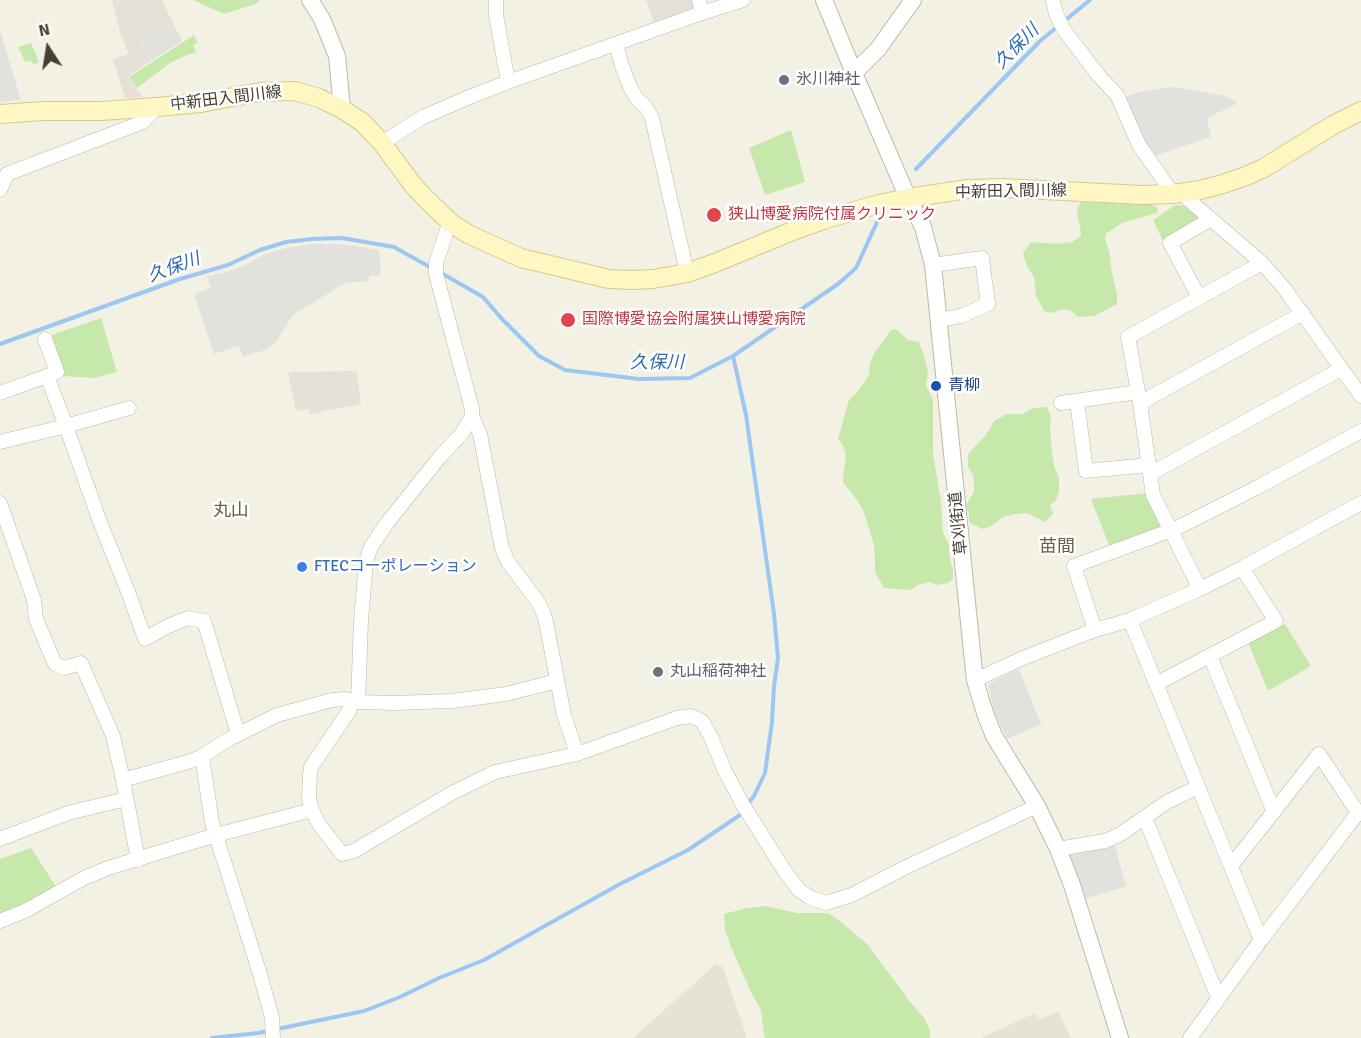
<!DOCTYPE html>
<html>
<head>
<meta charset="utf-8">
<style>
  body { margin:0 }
  #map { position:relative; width:1361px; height:1038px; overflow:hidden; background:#f3f0e4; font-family:Signika,sans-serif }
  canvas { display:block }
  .north { position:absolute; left:18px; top:18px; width:60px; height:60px; -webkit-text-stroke:4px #fff; paint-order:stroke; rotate:348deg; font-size:16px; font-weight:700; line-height:24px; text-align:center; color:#454034 }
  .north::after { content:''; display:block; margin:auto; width:21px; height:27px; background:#454034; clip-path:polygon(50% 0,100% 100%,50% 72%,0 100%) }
</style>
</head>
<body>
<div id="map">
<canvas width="1361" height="1038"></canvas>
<div class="north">N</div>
</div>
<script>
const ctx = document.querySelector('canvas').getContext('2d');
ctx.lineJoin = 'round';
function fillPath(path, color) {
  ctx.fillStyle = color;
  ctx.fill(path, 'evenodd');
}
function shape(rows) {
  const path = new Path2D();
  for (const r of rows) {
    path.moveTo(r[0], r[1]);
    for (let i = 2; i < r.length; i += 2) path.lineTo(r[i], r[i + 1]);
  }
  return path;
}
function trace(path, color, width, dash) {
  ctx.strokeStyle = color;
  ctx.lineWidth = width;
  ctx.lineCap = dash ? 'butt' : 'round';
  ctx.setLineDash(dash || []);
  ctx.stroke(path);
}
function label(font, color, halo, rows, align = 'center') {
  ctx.font = font + ' Signika,"Noto Sans JP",sans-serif';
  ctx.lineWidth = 5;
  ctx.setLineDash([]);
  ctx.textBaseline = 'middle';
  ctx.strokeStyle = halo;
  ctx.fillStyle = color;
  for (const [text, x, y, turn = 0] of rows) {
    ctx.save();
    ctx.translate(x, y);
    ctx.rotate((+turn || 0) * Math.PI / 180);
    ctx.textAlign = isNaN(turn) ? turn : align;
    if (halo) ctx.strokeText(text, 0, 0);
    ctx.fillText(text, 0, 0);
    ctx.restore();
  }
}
const residential = shape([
  [716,964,723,967,747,1038,633,1038],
  [1058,1011,1071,1038,981,1038,1035,1013,1038,1020]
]);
const industrial = shape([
  [112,0,162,0,173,23,141,44,152,60,128,77,143,97,125,98,113,59,129,54,121,36],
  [646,0,696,0,698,6,654,23],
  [355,371,357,372,361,404,310,414,309,409,296,411,288,372]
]);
const green = shape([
  [193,0,260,0,255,4,224,14],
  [194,35,198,43,193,44,196,53,189,54,170,63,137,88,129,77],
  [31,43,39,62,33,65,31,60,25,62,18,47],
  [791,130,805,182,765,195,749,148],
  [1082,201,1141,203,1151,204,1158,208,1157,213,1122,223,1106,234,1105,239,1109,251,1112,273,1117,294,1117,304,1094,316,1078,317,1071,311,1064,309,1051,313,1044,311,1036,296,1034,277,1027,266,1023,253,1031,242,1057,244,1072,242,1081,236,1080,226,1077,216,1078,207],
  [1175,205,1183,205,1197,216,1197,222,1163,241,1153,220],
  [101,318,117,372,94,378,63,376,49,336],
  [896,329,908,340,919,342,924,355,928,373,926,385,933,400,933,453,941,502,943,533,949,544,950,560,953,568,953,579,948,583,937,585,930,582,918,585,911,590,884,588,875,572,875,558,874,545,864,512,857,500,843,482,844,469,846,458,844,447,838,439,849,400,859,390,869,375,870,363,875,352,891,330],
  [1047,407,1051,416,1050,426,1052,454,1054,466,1059,478,1059,492,1056,500,1050,505,1053,514,1045,522,1027,513,1015,514,1003,517,990,527,982,529,969,522,969,515,966,505,974,492,974,484,973,475,968,467,968,454,986,435,994,421,1007,414,1023,414,1033,408],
  [1147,493,1149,502,1161,525,1158,530,1110,548,1091,499],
  [1285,624,1311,666,1268,691,1248,642],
  [31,848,57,888,35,900,0,915,0,859],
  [765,906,797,913,828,913,841,922,868,945,910,1002,925,1019,930,1031,930,1038,765,1038,763,1028,761,1010,750,990,731,947,725,930,724,914,743,909]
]);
const parking = shape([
  [173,23,182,41,152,60,141,44],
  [0,30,21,100,0,102],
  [1172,87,1226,96,1238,103,1207,118,1211,137,1154,156,1141,135,1125,97,1140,92],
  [315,244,342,244,379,250,381,275,369,276,369,281,345,283,293,315,276,342,265,350,243,357,239,346,214,354,194,294,211,288,207,276,226,272,246,265,263,255,289,247],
  [1019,669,1041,724,1007,739,994,711,988,684],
  [1115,846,1126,886,1084,899,1069,856,1069,852]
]);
const stream = shape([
  [916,169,1040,41,1090,0],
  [443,274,483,297,502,319,539,356,565,370,639,379,690,378,733,356,838,284,856,268,878,220],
  [0,344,180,279,228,265,260,250,286,242,312,239,342,238,394,247,428,266],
  [733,356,746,415,774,614,778,658,774,686,772,722,765,773,754,796,747,805],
  [212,1038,258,1033,364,1011,400,997,439,978,484,960,620,884,688,850,740,815,743,811]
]);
const minor = shape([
  [496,0,496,15,508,82],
  [1053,0,1056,14,1064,30,1099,76,1117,95,1139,145,1173,194],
  [702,13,743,0],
  [616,44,622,66,630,87,637,99,646,107,652,118,687,273],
  [382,143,423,117,472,96,508,82,702,13,699,0],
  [0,190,7,174,143,122,157,107],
  [1183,192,1190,201,1262,263,1284,288,1361,396],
  [451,223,447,230,436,263,436,274,472,409,472,416,480,434,502,548,508,562,538,602,543,612,546,622,564,715,577,754],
  [933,265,982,258,988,304,961,316,939,320],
  [1199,297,1170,243,1211,219],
  [45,339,57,372,47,376],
  [0,393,47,376,66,426,100,522,127,589,145,639,166,627,188,618,204,621,238,734],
  [1077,401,1086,471,1149,465],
  [1061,403,1138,392],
  [1140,403,1303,313],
  [0,442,66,426,129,408],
  [1150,474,1341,369],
  [0,503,34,600,36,619,55,664,64,668,81,663,113,736,123,780,138,860],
  [1200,589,1153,495,1140,403,1128,337,1262,263],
  [1130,620,1261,940],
  [1095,630,1074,566,1177,528,1258,487,1361,431],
  [1210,656,1274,812],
  [975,680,1023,658,1095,630,1130,620,1200,589,1242,568,1361,503],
  [1156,684,1276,621,1242,568],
  [352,701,349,711,311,767,310,775,309,799,312,810,319,824,342,854,354,851,452,793,495,772,577,754,677,718,691,716,702,721,711,737,725,771,743,805,784,870,799,890,811,898,826,903,852,895,906,867,1037,806],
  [358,702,361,621,366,561,371,547,387,523,439,458,462,433,472,416],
  [202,756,212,823,260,974,272,1018,273,1038],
  [123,780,191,761,202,756,229,739,277,715,332,700,345,699,358,702,394,703,452,701,506,694,557,681],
  [1145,818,1218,997],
  [0,839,68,813,126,799],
  [1058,849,1105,841,1119,835,1167,802,1198,787],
  [0,921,25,911,84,878,108,868,216,835,312,810],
  [1190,1038,1261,940,1358,813,1319,754,1231,866]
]);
const tertiary = shape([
  [310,0,322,19,337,56,342,109],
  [824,0,854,73,908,198,923,227,933,265,972,652,975,680,980,697,986,716,994,736,1037,806,1058,849,1072,885,1120,1038],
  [854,73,878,49,913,0]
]);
const secondary = shape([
  [0,114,44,111,101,111,157,107,201,103,260,92,295,91,319,98,342,109,362,122,382,143,413,185,425,198,451,223,468,234,521,258,609,279,632,280,653,279,687,273,715,263,795,230,826,219,879,204,908,198,968,189,1004,188,1142,195,1173,194,1200,190,1223,184,1246,176,1264,168,1333,125,1361,111]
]);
const markers = [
  [784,80,6,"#6b7280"],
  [714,215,8,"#e0444e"],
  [568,320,8,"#e0444e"],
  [936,386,6,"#1a4fb4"],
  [302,567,6,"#3f7fe0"],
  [658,672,6,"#6b7280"]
];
const worshipNames = [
  ["氷川神社",796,80],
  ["丸山稲荷神社",670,672]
];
const streetNames = [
  ["中新田入間川線",226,99,-7],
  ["中新田入間川線",1011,192,-1],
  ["草刈街道",959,523,-96]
];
const healthNames = [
  ["狭山博愛病院付属クリニック",728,215],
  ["国際博愛協会附属狭山博愛病院",582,320]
];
const transitNames = [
  ["青柳",948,386]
];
const shopNames = [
  ["FTECコーポレーション",314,567]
];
const waterNames = [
  ["久保川",1017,47,-45],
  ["久保川",174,268,-20],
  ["久保川",657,363]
];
const neighbourhoodNames = [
  ["丸山",231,511],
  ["苗間",1057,547]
];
fillPath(residential, '#e7e3d2');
fillPath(industrial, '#e5e1d9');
fillPath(green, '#c6e9ab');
fillPath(parking, '#e3e1dd');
trace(stream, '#9dc7f3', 4);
trace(minor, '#bfb9a6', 15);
trace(tertiary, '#bfb9a6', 18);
trace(secondary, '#d5ca91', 20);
trace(minor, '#fff', 14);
trace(tertiary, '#fff', 16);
trace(secondary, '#fff7c2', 18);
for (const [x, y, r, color] of markers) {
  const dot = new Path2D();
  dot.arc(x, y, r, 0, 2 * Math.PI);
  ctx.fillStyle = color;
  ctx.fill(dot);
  trace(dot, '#fff', 2);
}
label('16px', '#5b616d', '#fff', worshipNames, 'left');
label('16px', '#454034', '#fff', streetNames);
label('16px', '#be3a42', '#fff', healthNames, 'left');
label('16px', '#164399', '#fff', transitNames, 'left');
label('16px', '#366cbe', '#fff', shopNames, 'left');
label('italic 18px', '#296bb5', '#fff', waterNames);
label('18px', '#69604a', '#fff', neighbourhoodNames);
</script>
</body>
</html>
